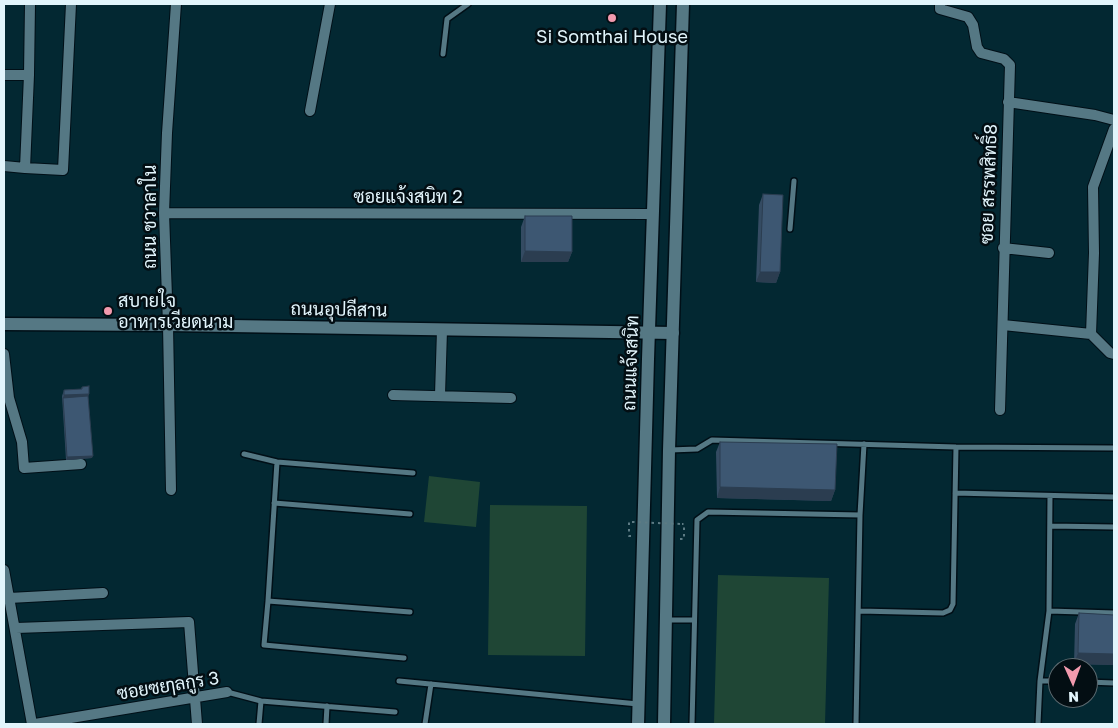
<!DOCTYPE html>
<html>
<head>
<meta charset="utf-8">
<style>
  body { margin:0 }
  #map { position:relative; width:1118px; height:728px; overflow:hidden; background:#032832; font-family:"Golos Text",sans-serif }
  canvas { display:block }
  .frame { position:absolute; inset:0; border:5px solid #e2f5fc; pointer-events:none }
  .north { position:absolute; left:1048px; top:658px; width:50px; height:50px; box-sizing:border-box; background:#030e13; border:1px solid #5c6a70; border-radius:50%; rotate:178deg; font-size:14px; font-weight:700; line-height:20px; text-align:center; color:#e2f5fc }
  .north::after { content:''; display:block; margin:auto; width:18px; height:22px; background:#f29aae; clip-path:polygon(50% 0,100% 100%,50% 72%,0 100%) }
</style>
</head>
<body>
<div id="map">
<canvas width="1118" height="728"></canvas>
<div class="frame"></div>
<div class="north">N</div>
</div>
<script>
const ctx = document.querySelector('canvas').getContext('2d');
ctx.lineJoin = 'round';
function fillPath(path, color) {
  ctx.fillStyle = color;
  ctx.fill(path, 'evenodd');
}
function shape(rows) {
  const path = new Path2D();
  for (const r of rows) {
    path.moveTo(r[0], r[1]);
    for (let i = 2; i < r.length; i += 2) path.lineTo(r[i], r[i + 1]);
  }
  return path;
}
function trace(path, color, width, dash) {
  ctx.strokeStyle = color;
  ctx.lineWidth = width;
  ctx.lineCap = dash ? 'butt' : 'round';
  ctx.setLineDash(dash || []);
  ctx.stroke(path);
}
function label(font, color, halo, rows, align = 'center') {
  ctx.font = font + ' "Golos Text",Sarabun,sans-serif';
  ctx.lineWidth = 5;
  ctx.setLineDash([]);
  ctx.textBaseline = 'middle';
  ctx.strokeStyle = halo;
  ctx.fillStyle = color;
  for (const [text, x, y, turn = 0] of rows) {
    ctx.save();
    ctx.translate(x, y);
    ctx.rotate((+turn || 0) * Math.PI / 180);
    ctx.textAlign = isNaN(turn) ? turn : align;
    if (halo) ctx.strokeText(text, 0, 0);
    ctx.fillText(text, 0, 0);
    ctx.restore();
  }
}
const green = shape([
  [429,476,480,482,476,527,424,522],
  [490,505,587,506,585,656,488,655],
  [718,575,829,578,825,724,714,724]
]);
const path = shape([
  [631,536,629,536,629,522,632,522],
  [680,539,684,539,684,524,682,524]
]);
const service = shape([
  [443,54,447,19,468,4],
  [790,229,794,181],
  [670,450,697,449,712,440,956,447,1114,448],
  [244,454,277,462,413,473],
  [277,462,268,601,264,645,404,658],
  [955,493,1114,497],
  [274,503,410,514],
  [1050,526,1114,527],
  [268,601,410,612],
  [860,611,943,613,950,610,953,604,956,447],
  [1049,611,1114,613],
  [667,620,694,620],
  [399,681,638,704],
  [1040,681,1058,681],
  [1088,682,1114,683],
  [227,692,261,701,395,712],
  [259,724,261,701],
  [326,724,327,706],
  [425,724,431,684],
  [692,724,697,520,708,512,860,515],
  [856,724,860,515,864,444],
  [1038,724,1040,681,1049,611,1050,496]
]);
const minor = shape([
  [30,4,29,75,25,168,63,170,71,4],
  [940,4,940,9,968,17,973,25,977,47,981,53,1004,59,1010,65,1000,410],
  [4,75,29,75],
  [1008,102,1095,115,1114,120],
  [310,111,330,4],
  [4,166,25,168],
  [164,213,653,214],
  [1003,248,1049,253],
  [1003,325,1091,334,1110,353,1114,354],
  [1091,334,1094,253,1093,187,1114,129],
  [4,354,9,398,22,442,24,468,81,464],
  [393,395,511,398],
  [440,395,442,330],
  [171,490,168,325,164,213,167,133,176,4],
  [4,570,32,724],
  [5,599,9,598,103,593],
  [16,628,189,622,197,724],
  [35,724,227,692]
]);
const tertiary = shape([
  [4,324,168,325,673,333]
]);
const secondary = shape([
  [638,724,648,359,660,4],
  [664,724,669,450,683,4]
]);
const pathBridge = shape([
  [632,522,682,524]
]);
const wall = shape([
  [763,194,780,272,776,283,756,282,759,205],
  [525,216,572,252,568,262,521,262,521,227],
  [82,387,89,394,88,396,92,458,66,460,62,396,64,390,81,389],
  [720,442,835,490,831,501,717,498,716,452],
  [1079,613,1114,615,1114,665,1074,664,1075,624]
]);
const shadedWall = shape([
  [525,251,572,252,568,262,521,262],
  [760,272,780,272,776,283,756,282],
  [89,394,87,399,63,398,64,395],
  [93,456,92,458,66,460,67,457],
  [720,487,835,490,831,501,717,498],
  [1078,653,1114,654,1114,665,1074,664]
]);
const building = shape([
  [763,194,783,195,780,272,760,272,763,194],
  [525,216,572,216,572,252,525,251,525,216],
  [89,386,89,394,64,395,64,390,82,389,82,387,89,386],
  [88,396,93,456,67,457,63,398,88,396],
  [720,442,837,444,835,490,720,487,720,442],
  [1079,613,1114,615,1114,654,1078,653,1079,613]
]);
const markers = [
  [612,18,5,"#f29aae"],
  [108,311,5,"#f29aae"]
];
const poiNames = [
  ["Si Somthai House",612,37],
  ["สบายใจ",118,301,"left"],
  ["อาหารเวียดนาม",118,322,"left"]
];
const streetNames = [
  ["ซอย สรรพสิทธิ์8",989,184,-88],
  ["ซอยแจ้งสนิท 2",408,197],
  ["ถนน ชวาลาใน",150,217,-90],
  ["ถนนอุปลีสาน",339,310,1],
  ["ถนนแจ้งสนิท",631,363,-88],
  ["ซอยซยๅลกูร 3",168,686,-9]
];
fillPath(green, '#1f4635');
trace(service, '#000f17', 8);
trace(minor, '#000f17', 12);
trace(tertiary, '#000f17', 15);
trace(secondary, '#000f17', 15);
trace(path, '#5d7b84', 2, [2.5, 4]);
trace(service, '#557884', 5);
trace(minor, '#557884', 10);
trace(tertiary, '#557884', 12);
trace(secondary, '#557884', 12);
trace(pathBridge, '#5d7b84', 2, [2.5, 4]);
fillPath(wall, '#344b62');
fillPath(shadedWall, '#2b3d50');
fillPath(building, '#3d5772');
trace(building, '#2b3d50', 1);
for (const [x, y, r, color] of markers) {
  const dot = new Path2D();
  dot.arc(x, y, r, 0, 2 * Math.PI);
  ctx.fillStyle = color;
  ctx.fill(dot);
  trace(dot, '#030e13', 2);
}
label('18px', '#e2f5fc', '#030e13', poiNames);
label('18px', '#e2f5fc', '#030e13', streetNames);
</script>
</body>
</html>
